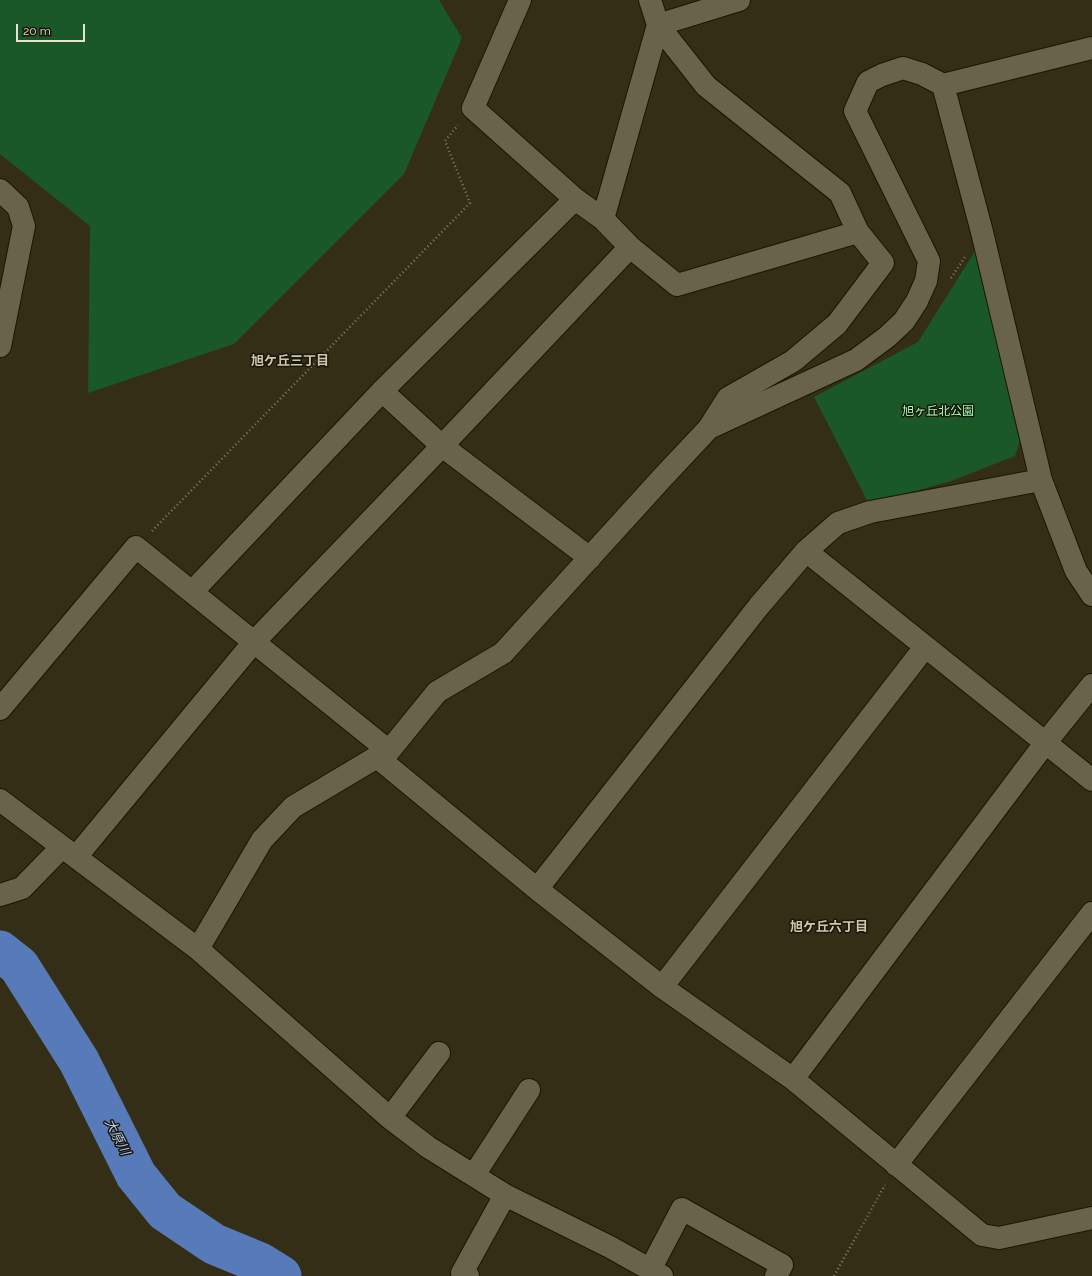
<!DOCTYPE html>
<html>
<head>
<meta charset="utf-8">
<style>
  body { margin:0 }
  #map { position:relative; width:1092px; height:1276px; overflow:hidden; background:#342e16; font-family:Raleway,sans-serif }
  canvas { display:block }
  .scale { position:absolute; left:16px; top:24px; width:69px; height:18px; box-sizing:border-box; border:2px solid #e5e1d3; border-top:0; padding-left:5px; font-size:12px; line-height:14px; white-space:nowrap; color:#e5e1d3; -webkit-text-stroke:3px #19160c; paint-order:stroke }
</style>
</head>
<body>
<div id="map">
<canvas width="1092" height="1276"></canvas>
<div class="scale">20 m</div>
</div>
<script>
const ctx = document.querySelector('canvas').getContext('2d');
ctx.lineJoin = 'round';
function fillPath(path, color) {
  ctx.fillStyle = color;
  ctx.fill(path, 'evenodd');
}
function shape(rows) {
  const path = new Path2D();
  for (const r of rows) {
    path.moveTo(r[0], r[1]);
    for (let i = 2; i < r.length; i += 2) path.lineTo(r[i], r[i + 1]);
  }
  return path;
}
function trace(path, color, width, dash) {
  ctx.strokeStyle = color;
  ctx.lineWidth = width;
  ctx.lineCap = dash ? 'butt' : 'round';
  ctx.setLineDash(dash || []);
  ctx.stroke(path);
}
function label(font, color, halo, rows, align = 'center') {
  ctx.font = font + ' Raleway,"Noto Sans JP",sans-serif';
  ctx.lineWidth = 3;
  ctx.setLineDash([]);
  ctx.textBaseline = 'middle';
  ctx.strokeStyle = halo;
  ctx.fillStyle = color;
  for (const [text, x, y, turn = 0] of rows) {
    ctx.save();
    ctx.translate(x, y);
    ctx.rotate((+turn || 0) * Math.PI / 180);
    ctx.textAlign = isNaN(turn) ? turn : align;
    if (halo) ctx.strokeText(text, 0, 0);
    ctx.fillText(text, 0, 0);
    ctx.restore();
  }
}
const green = shape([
  [0,0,439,0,462,38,404,174,234,344,88,393,90,226,0,154],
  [977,248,1020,441,1015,456,951,481,869,504,814,397,918,342]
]);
const river = shape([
  [0,951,19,966,79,1061,136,1175,165,1211,214,1244,260,1263,281,1276]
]);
const path = shape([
  [951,278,965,257],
  [152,531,470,203,445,141,458,125],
  [834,1276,885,1185]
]);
const minor = shape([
  [520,0,473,108,575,199,603,219],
  [0,190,18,207,24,226,0,346],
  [630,247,677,285,858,232],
  [382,391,442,446,590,558],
  [709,428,728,398,793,361,837,324,883,263,858,232,840,193,706,86,658,25,739,0],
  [1041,480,1076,571,1092,595],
  [806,551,1092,780],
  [192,592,382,391,575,199],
  [0,709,136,547,389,751],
  [377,757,537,889,662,987,793,1079,982,1235,999,1238,1092,1218],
  [0,800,198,949,390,1118,428,1147,505,1195,610,1247,662,1276],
  [76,857,253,643,442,446,630,247,603,219,658,25,650,0],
  [537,889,759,606,806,551,838,523,870,512,1041,480,982,232,943,85],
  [0,895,22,888,62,847],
  [198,949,262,840,293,807,377,757,389,751,437,692,503,653,663,477,709,428,856,360,887,337,904,321,917,301,926,281,929,261,855,111,868,82,882,75,903,68,922,74,943,85,1092,48],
  [662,987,925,647],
  [793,1079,1046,742,1092,685],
  [390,1118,439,1053],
  [896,1165,1092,913],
  [474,1175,529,1090],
  [650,1270,682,1209,782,1265,776,1276],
  [468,1276,462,1273,505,1195]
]);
const parkNames = [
  ["旭ヶ丘北公園",938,411]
];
const neighbourhoodNames = [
  ["旭ケ丘三丁目",290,361],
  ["旭ケ丘六丁目",829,927]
];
const waterNames = [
  ["大原川",117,1137,63]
];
fillPath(green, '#1a5828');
trace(river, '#577ab8', 41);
trace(minor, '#1c1601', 24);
trace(path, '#827d69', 2.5, [1, 3]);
trace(minor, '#696349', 22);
label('12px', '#a3fcb0', '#19160c', parkNames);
label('bold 13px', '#cec7aa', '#19160c', neighbourhoodNames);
label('italic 13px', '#b8ccef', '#19160c', waterNames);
</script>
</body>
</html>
